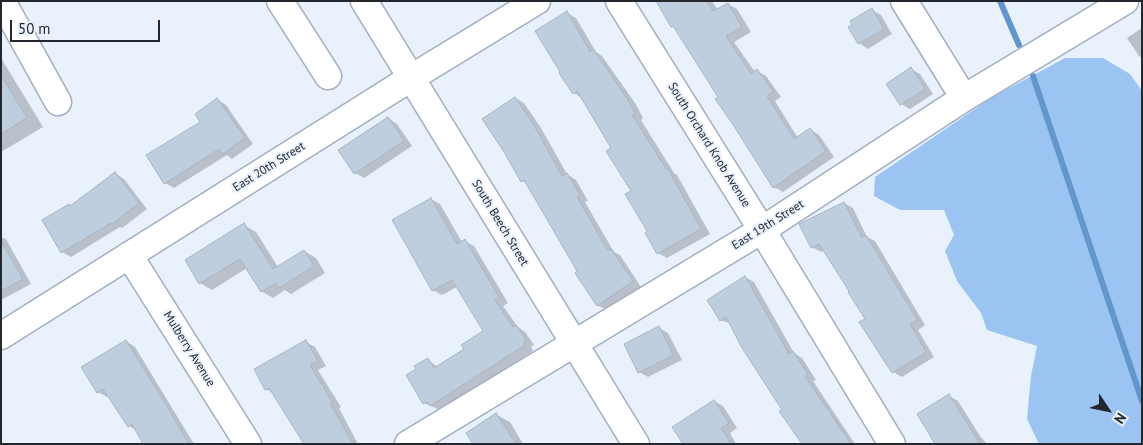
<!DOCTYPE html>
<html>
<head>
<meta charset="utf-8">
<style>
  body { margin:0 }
  #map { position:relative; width:1143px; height:445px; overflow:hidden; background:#e8f1fc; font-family:"PT Sans",sans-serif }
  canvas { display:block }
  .frame { position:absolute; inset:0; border:2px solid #22282e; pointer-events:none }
  .north { position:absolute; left:1083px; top:385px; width:50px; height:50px; -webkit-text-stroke:4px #e8f1fc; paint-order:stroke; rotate:124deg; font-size:14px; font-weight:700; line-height:20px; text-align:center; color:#22282e }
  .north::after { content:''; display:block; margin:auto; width:18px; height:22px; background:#22282e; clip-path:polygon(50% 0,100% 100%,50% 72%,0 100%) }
  .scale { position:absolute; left:10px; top:20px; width:150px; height:22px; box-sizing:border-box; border:2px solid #22282e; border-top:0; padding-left:6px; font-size:15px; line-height:18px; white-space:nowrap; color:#22282e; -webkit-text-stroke:4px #e8f1fc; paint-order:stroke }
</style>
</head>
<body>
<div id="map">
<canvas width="1143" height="445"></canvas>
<div class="frame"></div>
<div class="north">N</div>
<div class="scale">50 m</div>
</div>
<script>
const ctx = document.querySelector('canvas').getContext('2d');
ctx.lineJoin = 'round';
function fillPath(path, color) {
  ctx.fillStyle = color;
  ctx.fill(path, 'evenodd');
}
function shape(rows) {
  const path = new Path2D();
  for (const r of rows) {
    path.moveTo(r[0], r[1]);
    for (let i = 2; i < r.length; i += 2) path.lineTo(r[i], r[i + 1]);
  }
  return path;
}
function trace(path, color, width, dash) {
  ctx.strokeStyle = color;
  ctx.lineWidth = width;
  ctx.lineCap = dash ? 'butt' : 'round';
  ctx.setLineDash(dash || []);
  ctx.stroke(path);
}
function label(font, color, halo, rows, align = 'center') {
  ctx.font = font + ' "PT Sans",sans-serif';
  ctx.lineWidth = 4;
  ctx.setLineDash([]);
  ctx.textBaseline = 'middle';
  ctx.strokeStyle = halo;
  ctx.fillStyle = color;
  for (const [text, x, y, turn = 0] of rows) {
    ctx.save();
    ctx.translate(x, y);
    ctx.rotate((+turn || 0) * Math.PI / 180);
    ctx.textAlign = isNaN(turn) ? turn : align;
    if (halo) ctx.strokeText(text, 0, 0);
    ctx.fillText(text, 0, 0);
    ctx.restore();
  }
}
const forest = shape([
  [1065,58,1103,58,1130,74,1142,91,1142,444,1039,444,1027,419,1031,376,1037,346,987,330,981,313,957,281,945,251,954,235,944,210,900,210,874,196,875,177,991,98]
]);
const shadow = shape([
  [658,1,712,1,718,10,728,4,737,9,751,32,734,42,755,72,757,71,766,76,781,97,775,101,798,138,810,129,819,135,834,157,783,192,774,187,720,97],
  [872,10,881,15,892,34,868,49,859,43,850,28],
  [567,13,576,18,596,52,602,56,635,103,643,118,641,120,674,173,677,175,710,234,667,258,658,253,613,148,582,98,574,93],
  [1142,28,1142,58,1139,56,1127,38],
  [1,58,43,127,1,152],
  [911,69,920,74,933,94,910,109,901,104],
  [515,98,524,103,541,128,567,174,576,180,588,201,585,202,614,252,620,255,641,287,607,310,597,305,528,184,522,181],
  [217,99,226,105,253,144,232,159,227,155,174,188,165,183],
  [388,118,397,124,412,146,364,178,355,173],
  [115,173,124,179,147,209,122,228,120,227,71,257,62,252,71,207],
  [431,199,440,204,462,242,465,241,474,246,508,303,503,306,518,327,525,332,534,345,531,347,533,351,440,410,424,403,428,360,438,367,466,350,485,332,457,287,442,295,433,290],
  [844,203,853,208,867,237,875,241,925,325,918,330,934,357,902,377,893,372,867,319,824,251,821,252,812,247],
  [244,225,256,232,278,267,304,251,316,258,325,273,291,294,285,290,273,298,261,291,247,268,212,290,200,283],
  [1,237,6,239,31,284,1,300],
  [745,277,754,282,794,353,802,358,816,380,813,381,855,444,804,444,731,324,721,320],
  [659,328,668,333,682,360,648,377,639,372],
  [126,341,135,347,194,444,144,444,136,430,129,426,109,396,107,397,98,392],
  [306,342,315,347,326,366,318,370,341,407,339,408,358,444,305,444,275,394,266,389],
  [949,396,958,401,980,436,987,444,937,444],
  [714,401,723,406,737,428,730,433,736,444,685,444],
  [497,415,510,422,523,444,475,444]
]);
const stream = shape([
  [1000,1,1019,45],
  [1033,76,1142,401]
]);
const building = shape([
  [656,1,707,1,713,11,728,3,742,27,726,36,751,74,757,69,773,91,767,96,794,139,810,128,826,151,773,188,732,123,715,99,718,97,673,26,671,27,656,1],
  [872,8,884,29,858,44,848,27,852,25,850,21,872,8],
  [567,11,590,52,593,49,626,97,635,113,632,115,667,170,668,169,701,229,657,254,645,233,647,231,625,194,631,191,606,151,611,148,577,91,573,94,559,73,560,72,535,31,567,11],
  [911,67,925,89,900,105,886,84,911,67],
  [1,75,27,118,1,134,1,75],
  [515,97,532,122,562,176,567,173,580,195,577,197,608,251,611,249,633,281,597,306,575,273,577,271,524,180,521,182,504,152,482,119,515,97],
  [217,98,245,138,222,154,219,149,164,184,146,155,200,122,195,114,217,98],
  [388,117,404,141,354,174,338,150,388,117],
  [115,172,139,203,112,224,111,223,61,253,42,220,69,204,70,206,115,172],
  [431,198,457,244,465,239,499,297,495,300,513,327,516,325,526,340,523,342,525,345,430,406,427,402,423,404,406,375,416,369,414,366,428,358,434,368,464,349,461,345,483,331,452,280,432,291,392,220,431,198],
  [844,202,862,238,866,235,917,320,910,324,926,352,892,373,859,322,865,319,848,292,849,291,819,244,811,248,799,224,844,202],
  [244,223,273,269,304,250,314,266,279,288,276,283,261,292,240,259,199,284,185,260,244,223],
  [1,241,23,279,1,291,1,241],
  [745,276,789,354,793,351,808,374,805,376,851,444,802,444,779,411,782,410,742,348,726,317,720,321,707,300,745,276],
  [659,326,673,355,638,373,624,344,659,326],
  [126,340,163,400,189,444,143,444,132,424,128,427,103,389,97,393,81,367,126,340],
  [306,340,318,361,310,365,332,402,330,403,353,444,304,444,269,388,265,390,254,369,306,340],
  [949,394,980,444,935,444,917,414,949,394],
  [714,400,729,423,721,428,731,444,683,444,672,427,714,400],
  [496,413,516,444,473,444,466,433,496,413]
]);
const minor = shape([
  [2,1,58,102],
  [280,1,328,76],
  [364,1,636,444],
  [619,1,762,230,892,444],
  [904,1,964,98],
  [129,255,248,444],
  [1,336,411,78,537,1],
  [408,444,762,230,964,98,1125,1]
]);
const streetNames = [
  ["South Orchard Knob Avenue",709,145,58],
  ["East 20th Street",269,167,-32],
  ["South Beech Street",500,223,59],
  ["East 19th Street",768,225,-32],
  ["Mulberry Avenue",189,349,58]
];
fillPath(forest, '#9bc4f3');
fillPath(shadow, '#0003');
trace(stream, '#6496ce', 6);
fillPath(building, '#bfcedf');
trace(building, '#a6b5c6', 1);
trace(minor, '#a1afc0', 29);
trace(minor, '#fff', 26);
label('12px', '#22282e', '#e8f1fc', streetNames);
</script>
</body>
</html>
